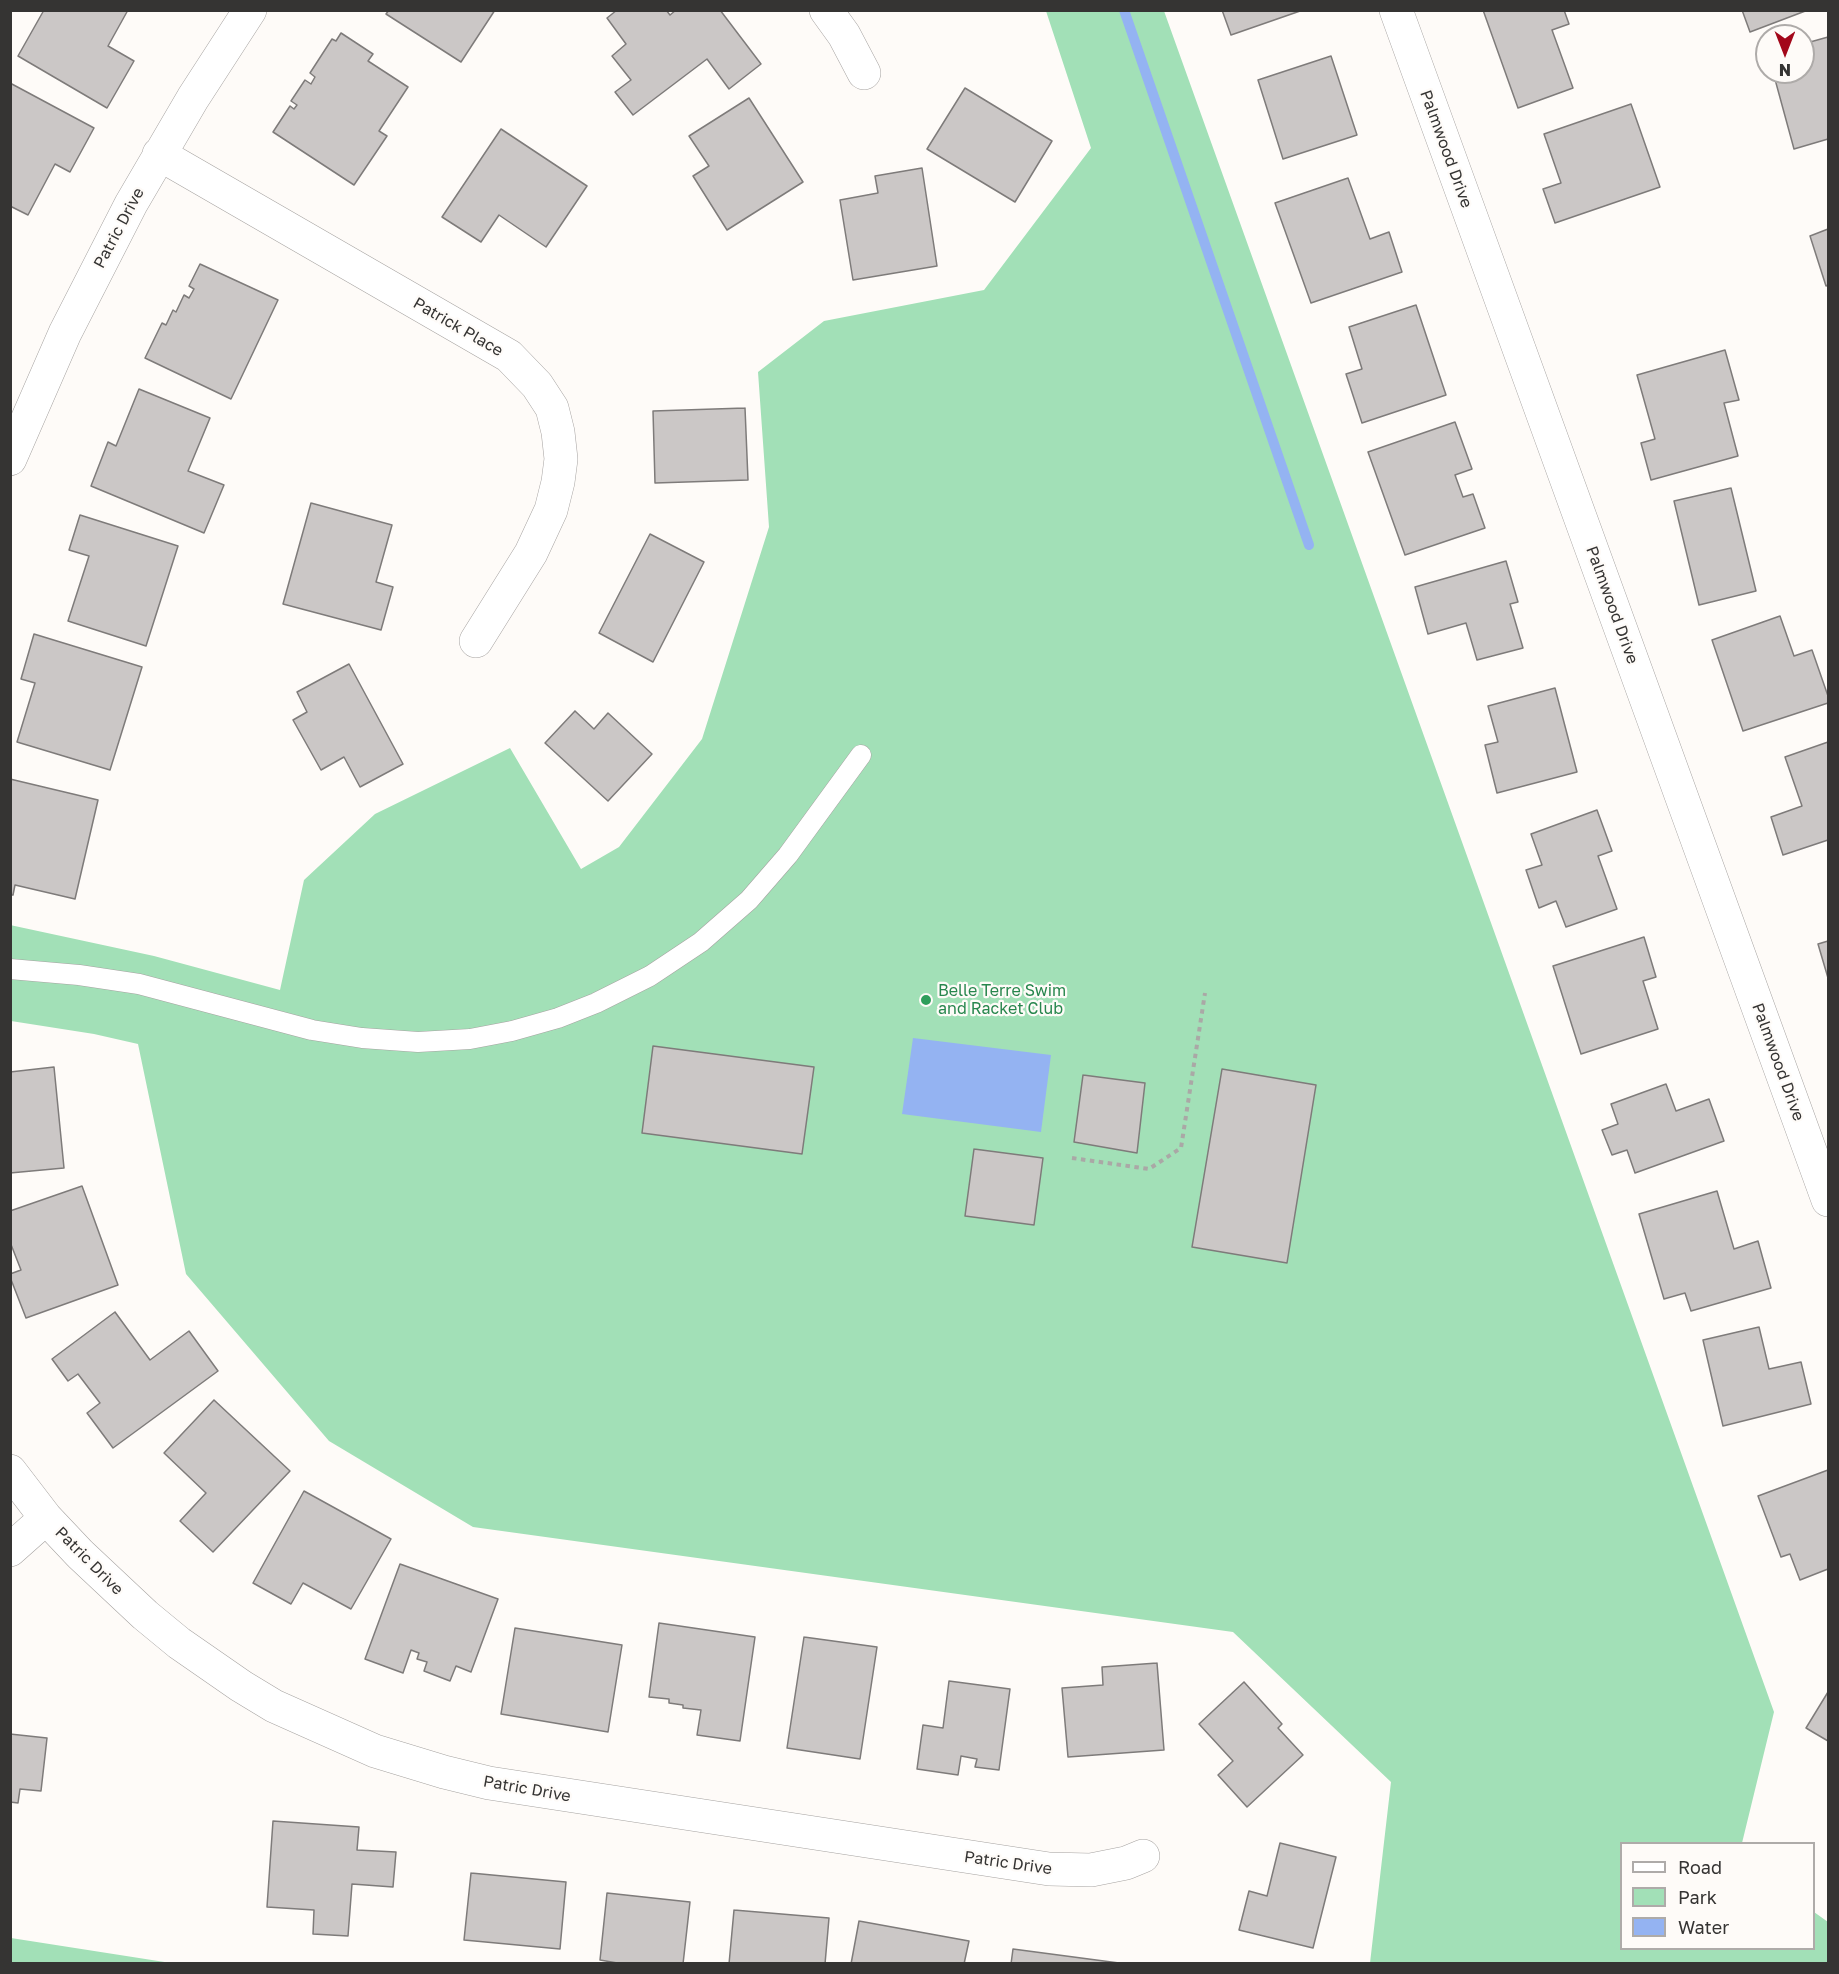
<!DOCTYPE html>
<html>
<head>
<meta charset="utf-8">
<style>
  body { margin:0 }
  #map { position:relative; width:1839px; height:1974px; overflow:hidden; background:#fefbf8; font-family:"Golos Text",sans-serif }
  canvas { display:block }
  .frame { position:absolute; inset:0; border:12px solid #353433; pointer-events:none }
  .legend { position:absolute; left:1620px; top:1842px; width:195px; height:108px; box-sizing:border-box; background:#fefbf8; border:2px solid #aeaba9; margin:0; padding:8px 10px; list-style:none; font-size:18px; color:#353433 }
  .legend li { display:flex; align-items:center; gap:12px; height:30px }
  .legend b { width:30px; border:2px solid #aeaba9 }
  .north { position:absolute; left:1755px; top:24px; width:60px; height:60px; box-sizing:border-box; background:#fefbf8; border:2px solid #aeaba9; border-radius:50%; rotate:180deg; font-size:16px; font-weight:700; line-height:24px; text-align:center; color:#353433 }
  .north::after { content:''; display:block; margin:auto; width:21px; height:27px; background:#a3071a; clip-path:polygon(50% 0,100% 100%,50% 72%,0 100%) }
</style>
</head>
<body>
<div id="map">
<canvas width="1839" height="1974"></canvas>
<div class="frame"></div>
<ul class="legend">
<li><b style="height:8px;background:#fff"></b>Road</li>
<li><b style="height:16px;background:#a2e0b7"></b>Park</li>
<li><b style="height:16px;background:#94b3f2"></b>Water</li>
</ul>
<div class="north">N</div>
</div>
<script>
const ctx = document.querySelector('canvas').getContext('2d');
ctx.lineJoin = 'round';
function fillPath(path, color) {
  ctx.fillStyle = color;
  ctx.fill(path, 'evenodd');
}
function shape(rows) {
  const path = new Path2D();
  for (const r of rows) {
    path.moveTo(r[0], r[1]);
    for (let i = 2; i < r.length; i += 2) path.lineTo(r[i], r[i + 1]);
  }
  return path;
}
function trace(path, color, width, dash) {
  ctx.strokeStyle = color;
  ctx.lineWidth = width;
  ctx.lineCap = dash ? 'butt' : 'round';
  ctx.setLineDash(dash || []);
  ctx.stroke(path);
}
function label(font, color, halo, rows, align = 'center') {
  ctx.font = font + ' "Golos Text",sans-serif';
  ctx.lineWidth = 4.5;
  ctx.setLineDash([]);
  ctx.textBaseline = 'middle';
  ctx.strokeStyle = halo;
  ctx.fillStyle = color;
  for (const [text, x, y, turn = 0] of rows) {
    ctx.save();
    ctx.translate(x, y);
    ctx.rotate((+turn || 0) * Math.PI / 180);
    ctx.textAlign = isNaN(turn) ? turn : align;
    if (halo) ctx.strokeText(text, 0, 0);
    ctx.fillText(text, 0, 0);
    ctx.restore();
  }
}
const green = shape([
  [1046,11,1164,11,1774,1712,1742,1843,1622,1844,1622,1948,1814,1948,1814,1912,1828,1922,1828,1963,1370,1963,1391,1782,1233,1632,473,1527,329,1441,186,1274,138,1044,94,1034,11,1021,10,925,154,956,280,990,304,880,375,814,510,748,581,869,619,847,702,739,769,527,758,372,824,321,984,290,1091,148],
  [11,1938,171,1963,11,1963]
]);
const water = shape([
  [913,1038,1051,1055,1041,1132,902,1114]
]);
const stream = shape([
  [1124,10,1309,545]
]);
const building = shape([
  [44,10,128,10,108,46,134,61,107,108,18,56,44,10],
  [389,10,495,10,461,62,386,14,389,10],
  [617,10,666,10,670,15,676,10,720,10,761,64,729,89,707,59,633,115,615,92,631,80,612,56,626,44,607,18,617,10],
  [1222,10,1303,10,1231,35,1222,10],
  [1483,10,1564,10,1569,24,1552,30,1573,88,1518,108,1483,10],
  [1742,10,1808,10,1750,32,1742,10],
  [341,33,373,54,368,61,408,87,379,131,387,136,354,185,273,132,290,106,294,109,297,105,291,101,305,80,311,84,315,77,310,73,332,39,336,41,341,33],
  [1828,37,1828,139,1794,149,1773,72,1803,72,1803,44,1828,37],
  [1331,56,1357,135,1283,159,1258,80,1331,56],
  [10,83,94,128,70,172,55,164,28,215,10,206,10,83],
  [965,88,1052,141,1015,202,927,149,965,88],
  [749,98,803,182,727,230,693,176,709,166,689,136,749,98],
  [1631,104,1660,187,1555,223,1543,189,1561,183,1544,134,1631,104],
  [501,129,587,186,546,247,499,215,481,242,442,217,501,129],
  [922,168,937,266,853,280,840,200,878,193,875,176,922,168],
  [1348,178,1370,239,1389,232,1402,272,1311,303,1275,203,1348,178],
  [1828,229,1828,285,1826,286,1810,236,1828,229],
  [200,264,278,300,231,399,145,358,162,323,166,325,173,310,176,312,184,295,189,298,194,289,189,286,200,264],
  [1416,305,1446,395,1362,423,1346,374,1362,369,1349,327,1416,305],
  [1725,350,1739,400,1724,403,1738,456,1651,480,1641,443,1655,439,1637,375,1725,350],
  [139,389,210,418,188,471,224,485,204,533,91,486,108,442,116,446,139,389],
  [745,408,748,480,655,483,653,411,745,408],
  [1455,422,1472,469,1455,475,1463,497,1473,494,1485,528,1405,555,1368,452,1455,422],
  [1731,488,1756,591,1699,605,1674,501,1731,488],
  [311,503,392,525,376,582,393,587,381,630,283,604,311,503],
  [80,515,178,546,146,646,68,621,89,556,69,550,80,515],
  [650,534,704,562,653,662,599,633,650,534],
  [1506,561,1518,602,1510,604,1523,648,1477,660,1466,623,1428,634,1415,587,1506,561],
  [1780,616,1794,656,1812,650,1828,696,1828,703,1743,731,1712,640,1780,616],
  [34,634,142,667,110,770,17,742,35,683,21,679,34,634],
  [349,664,403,764,360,787,344,757,321,770,293,720,307,712,297,692,349,664],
  [1555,688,1577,772,1497,793,1485,745,1498,742,1488,706,1555,688],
  [575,711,594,729,608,713,652,754,608,801,545,743,575,711],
  [1828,742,1828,840,1783,855,1771,817,1802,806,1785,757,1828,742],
  [10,779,98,800,75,899,15,885,13,895,10,895,10,779],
  [1597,810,1612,851,1598,856,1617,909,1566,927,1556,901,1539,908,1526,870,1542,865,1531,834,1597,810],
  [1644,937,1656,977,1643,981,1658,1029,1581,1054,1553,966,1644,937],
  [1828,941,1828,978,1818,944,1828,941],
  [653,1046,814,1067,802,1154,642,1133,653,1046],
  [54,1067,64,1168,10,1173,10,1072,54,1067],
  [1222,1069,1316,1085,1287,1263,1192,1247,1222,1069],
  [1083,1075,1145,1083,1137,1153,1074,1142,1083,1075],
  [1666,1084,1676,1111,1709,1099,1724,1141,1635,1173,1627,1150,1612,1155,1602,1130,1618,1124,1611,1104,1666,1084],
  [974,1149,1043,1158,1034,1225,965,1216,974,1149],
  [82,1186,118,1285,26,1318,10,1277,10,1274,21,1270,10,1242,10,1211,82,1186],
  [1717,1191,1734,1249,1758,1241,1771,1288,1691,1311,1685,1293,1664,1299,1639,1214,1717,1191],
  [115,1312,150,1360,189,1331,218,1371,113,1448,87,1413,100,1403,78,1374,68,1381,52,1359,115,1312],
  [1759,1327,1769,1369,1801,1362,1811,1404,1723,1426,1703,1340,1759,1327],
  [214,1400,290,1471,213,1552,180,1521,206,1493,164,1453,214,1400],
  [1828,1470,1828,1569,1800,1580,1790,1554,1781,1557,1758,1496,1828,1470],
  [304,1491,391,1539,351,1609,303,1583,291,1604,253,1583,304,1491],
  [400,1564,498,1599,471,1672,456,1666,450,1681,424,1671,427,1662,417,1659,419,1653,411,1650,403,1673,365,1659,400,1564],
  [659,1623,755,1637,740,1741,697,1735,701,1710,683,1708,683,1705,669,1703,669,1699,649,1697,659,1623],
  [515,1628,622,1645,608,1732,501,1714,515,1628],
  [804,1637,877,1647,860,1759,787,1748,804,1637],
  [1157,1663,1164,1750,1068,1757,1062,1688,1103,1685,1102,1667,1157,1663],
  [949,1681,1010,1689,999,1770,975,1767,977,1759,961,1756,958,1775,917,1769,923,1725,943,1728,949,1681],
  [1244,1682,1282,1724,1278,1728,1303,1755,1247,1807,1218,1775,1233,1761,1199,1724,1244,1682],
  [1828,1692,1828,1741,1806,1728,1828,1692],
  [10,1734,47,1738,41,1791,20,1789,18,1803,10,1802,10,1734],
  [273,1821,359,1827,357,1850,396,1852,393,1887,352,1884,348,1936,313,1934,314,1910,267,1907,273,1821],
  [1280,1843,1336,1857,1313,1948,1239,1930,1249,1891,1267,1896,1280,1843],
  [471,1873,566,1882,560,1949,464,1940,471,1873],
  [607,1893,690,1902,683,1964,623,1964,600,1960,607,1893],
  [734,1910,829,1918,825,1964,729,1964,734,1910],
  [859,1921,969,1941,964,1964,851,1964,859,1921],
  [1013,1949,1119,1963,1011,1964,1013,1949]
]);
const path = shape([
  [1072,1158,1149,1169,1181,1148,1205,993]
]);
const service = shape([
  [10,969,79,975,139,984,312,1030,362,1038,418,1042,470,1039,512,1031,558,1018,596,1003,650,976,701,942,749,900,788,855,861,755]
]);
const minor = shape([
  [826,10,844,35,864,73],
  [1396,10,1828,1200],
  [159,154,509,356,537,385,552,408,558,432,561,459,558,482,551,510,531,553,476,641],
  [10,459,65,333,131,204,193,98,250,10],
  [10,1471,46,1518,80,1554,145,1615,179,1643,241,1686,274,1706,375,1751,444,1772,489,1783,1049,1869,1091,1870,1126,1863,1143,1856],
  [10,1550,46,1518]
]);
const markers = [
  [926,1000,6,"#2e9e5b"]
];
const streetNames = [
  ["Palmwood Drive",1446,149,70],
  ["Patric Drive",119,228,-62],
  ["Patrick Place",458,327,30],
  ["Palmwood Drive",1612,605,70],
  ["Palmwood Drive",1778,1062,70],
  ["Patric Drive",89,1561,45],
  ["Patric Drive",527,1789,10],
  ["Patric Drive",1008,1863,8]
];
const leisureNames = [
  ["Belle Terre Swim",938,991],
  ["and Racket Club",938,1009]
];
fillPath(green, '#a2e0b7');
fillPath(water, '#94b3f2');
trace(stream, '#94b3f2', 10);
fillPath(building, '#cbc7c6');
trace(building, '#7e7b7a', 1.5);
trace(service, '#a6a3a1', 21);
trace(minor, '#a6a3a1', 34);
trace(path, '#aaa8a6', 4, [4.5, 4.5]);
trace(service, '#fff', 20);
trace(minor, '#fff', 33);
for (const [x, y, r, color] of markers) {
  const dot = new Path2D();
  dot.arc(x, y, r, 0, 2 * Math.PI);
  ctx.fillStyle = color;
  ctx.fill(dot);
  trace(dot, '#fefbf8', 2);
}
label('16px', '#353433', '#fefbf8', streetNames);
label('16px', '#27864d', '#fefbf8', leisureNames, 'left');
</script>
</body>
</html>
